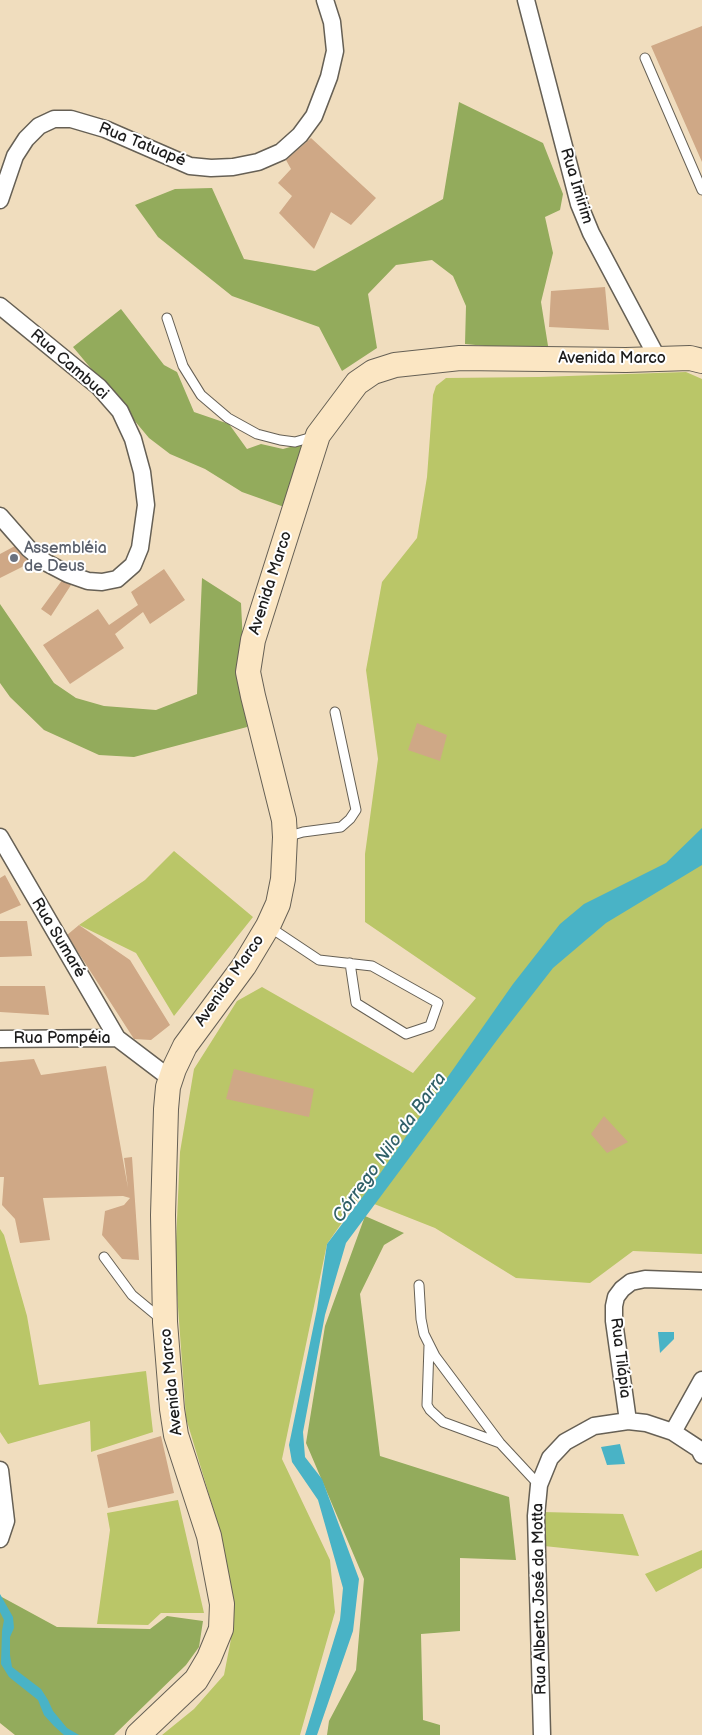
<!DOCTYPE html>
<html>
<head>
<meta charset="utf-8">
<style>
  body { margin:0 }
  canvas { display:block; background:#f0ddbe }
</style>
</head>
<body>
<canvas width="702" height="1735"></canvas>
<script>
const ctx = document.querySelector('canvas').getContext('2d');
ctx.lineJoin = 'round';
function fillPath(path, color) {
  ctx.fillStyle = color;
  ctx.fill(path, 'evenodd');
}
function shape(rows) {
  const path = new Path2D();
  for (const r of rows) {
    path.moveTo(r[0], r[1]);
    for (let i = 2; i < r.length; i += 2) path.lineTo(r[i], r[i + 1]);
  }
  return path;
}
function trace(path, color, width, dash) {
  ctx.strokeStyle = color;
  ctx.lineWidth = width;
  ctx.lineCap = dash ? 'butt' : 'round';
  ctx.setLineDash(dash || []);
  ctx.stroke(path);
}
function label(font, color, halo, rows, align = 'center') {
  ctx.font = font + ' "Balsamiq Sans",sans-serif';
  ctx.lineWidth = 4;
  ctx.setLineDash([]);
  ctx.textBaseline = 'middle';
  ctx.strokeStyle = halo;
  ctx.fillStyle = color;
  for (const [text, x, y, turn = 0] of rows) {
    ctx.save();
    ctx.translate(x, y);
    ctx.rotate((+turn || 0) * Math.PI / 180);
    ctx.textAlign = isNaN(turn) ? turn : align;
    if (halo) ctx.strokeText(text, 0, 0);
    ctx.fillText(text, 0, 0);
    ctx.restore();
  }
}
const green = shape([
  [686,372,702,379,702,1254,633,1251,590,1283,516,1278,435,1228,359,1198,327,1244,282,1459,330,1560,335,1612,300,1735,162,1735,194,1709,224,1675,231,1639,216,1518,186,1418,175,1265,180,1152,194,1069,237,1001,262,987,413,1073,476,998,365,922,365,854,378,759,366,670,382,582,417,538,427,477,433,395,436,386,446,378,539,377],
  [174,851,253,917,174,1016,136,953,79,925,145,880],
  [0,1229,4,1235,27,1316,39,1385,146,1371,153,1432,91,1452,90,1421,8,1444,0,1432],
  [178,1500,204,1613,161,1613,148,1625,97,1624,110,1530,107,1513],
  [543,1512,623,1514,639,1556,544,1546],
  [702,1550,702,1568,656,1592,645,1574]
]);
const forest = shape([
  [459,102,543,143,563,194,560,210,545,217,553,253,541,302,549,352,465,344,466,306,453,276,432,260,396,265,368,294,377,348,342,371,319,327,232,296,158,237,135,205,175,189,212,188,244,259,315,271,443,199],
  [121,309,164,365,177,372,194,412,229,424,247,449,261,444,283,449,308,442,287,508,242,492,205,469,170,454,149,438,73,347],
  [202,578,241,603,247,727,134,757,99,755,44,730,10,697,0,683,0,604,54,683,76,698,104,706,156,710,197,694],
  [365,1216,404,1233,384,1245,360,1294,380,1456,509,1497,516,1560,460,1558,460,1631,421,1634,423,1720,440,1725,440,1735,327,1735,329,1721,356,1670,364,1579,306,1443,325,1326],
  [0,1596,57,1627,150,1629,167,1616,203,1621,199,1647,186,1665,114,1735,15,1735,0,1723]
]);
const water = shape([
  [702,828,702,865,606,923,553,968,500,1036,346,1243,325,1315,303,1432,305,1457,322,1479,359,1579,353,1631,317,1735,305,1735,340,1620,343,1588,318,1500,292,1462,289,1445,317,1309,327,1244,379,1175,513,984,560,924,584,904,666,863],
  [658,1332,674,1332,674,1339,660,1353],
  [620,1444,625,1464,607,1465,601,1447],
  [0,1594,13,1617,14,1628,10,1637,10,1655,12,1667,41,1689,48,1700,53,1711,67,1728,79,1735,64,1735,54,1726,44,1715,38,1700,9,1677,1,1664,2,1631,4,1620,0,1612]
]);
const building = shape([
  [702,26,702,162,651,46],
  [311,138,376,198,351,225,331,212,314,249,279,213,292,196,278,183,291,169,286,160],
  [605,287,609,330,549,327,551,291],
  [15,546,32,562,0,578,0,554],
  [164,569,185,600,150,624,143,612,115,634,124,648,70,684,43,645,98,609,109,625,138,605,131,592],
  [63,579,71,585,51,616,41,609],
  [417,723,447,735,440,761,408,750],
  [5,875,21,905,0,914,0,878],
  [0,921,27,921,32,956,0,957],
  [79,925,130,960,170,1025,151,1040,134,1039,67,935],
  [0,986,45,986,49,1015,0,1012],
  [34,1059,41,1075,106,1066,128,1188,124,1158,132,1157,139,1260,122,1259,102,1235,105,1211,124,1205,130,1198,123,1196,43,1198,50,1240,20,1243,15,1219,2,1205,4,1177,0,1177,0,1062],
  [234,1069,314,1089,309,1117,226,1099],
  [604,1116,628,1142,607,1153,591,1134],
  [161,1436,174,1493,108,1508,97,1455]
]);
const service = shape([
  [645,58,702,190],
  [167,318,183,366,201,395,228,418,257,434,280,440,295,442,316,436],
  [286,837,303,832,341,827,350,819,356,810,335,712],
  [268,926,319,960,372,966,438,1003,430,1026,406,1034,356,1003,350,963],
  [104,1257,132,1295,161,1319],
  [419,1285,421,1319,424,1334,435,1356,500,1443,539,1485],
  [429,1346,427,1405,430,1410,443,1422,500,1443]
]);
const minor = shape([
  [526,0,579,204,591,233,658,359],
  [0,200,15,156,26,139,39,126,54,119,71,119,105,129,190,166,211,168,233,167,258,162,281,152,300,135,314,116,329,77,335,51,332,22,325,0],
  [0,306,99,387,120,411,133,439,142,472,146,505,140,548,133,565,117,579,102,582,88,581,68,574,45,562,29,549,0,516],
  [0,837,117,1038],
  [0,1039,117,1038,171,1079],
  [628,1421,614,1321,614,1306,616,1297,622,1289,631,1282,645,1279,702,1281],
  [673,1432,702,1380],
  [0,1470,6,1521,0,1539],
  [542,1735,536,1516,539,1485,550,1458,565,1442,594,1426,628,1421,646,1423,673,1432,699,1449,702,1455]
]);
const secondary = shape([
  [138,1735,196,1680,209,1658,221,1629,222,1604,209,1536,176,1435,172,1409,165,1322,163,1215,166,1109,168,1087,174,1069,185,1046,244,966,268,926,278,904,283,879,285,837,284,820,253,696,248,672,253,640,318,435,357,383,373,372,395,365,460,358,626,360,690,358,702,361]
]);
const markers = [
  [14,558,5,"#6b7280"]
];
const streetNames = [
  ["Rua Tatuapé",142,145,22],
  ["Rua Imirim",576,186,73],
  ["Avenida Marco",612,359],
  ["Rua Cambuci",69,365,41],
  ["Avenida Marco",271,583,-72],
  ["Rua Sumaré",58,938,59],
  ["Avenida Marco",230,981,-55],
  ["Rua Pompéia",62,1039],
  ["Rua Tilápia",620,1358,83],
  ["Avenida Marco",172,1382,-96],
  ["Rua Alberto José da Motta",540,1599,-91]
];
const worshipNames = [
  ["Assembléia",24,549],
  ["de Deus",24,567]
];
const waterNames = [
  ["Córrego Nilo da Barra",390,1148,-54]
];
fillPath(green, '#bac668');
fillPath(forest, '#93ab5c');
fillPath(water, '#49b3c6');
fillPath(building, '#cfa886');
trace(service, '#666055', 11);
trace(minor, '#666055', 19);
trace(secondary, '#666055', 26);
trace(service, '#fff', 9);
trace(minor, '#fff', 16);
trace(secondary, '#fbe6c3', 24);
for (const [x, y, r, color] of markers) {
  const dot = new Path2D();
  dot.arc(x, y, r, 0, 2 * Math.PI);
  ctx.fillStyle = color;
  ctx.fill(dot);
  trace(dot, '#fff', 2);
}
label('16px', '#1c1c1c', '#fff', streetNames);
label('16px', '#5b616d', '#fff', worshipNames, 'left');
label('italic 18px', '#306068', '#fff', waterNames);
</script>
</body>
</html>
